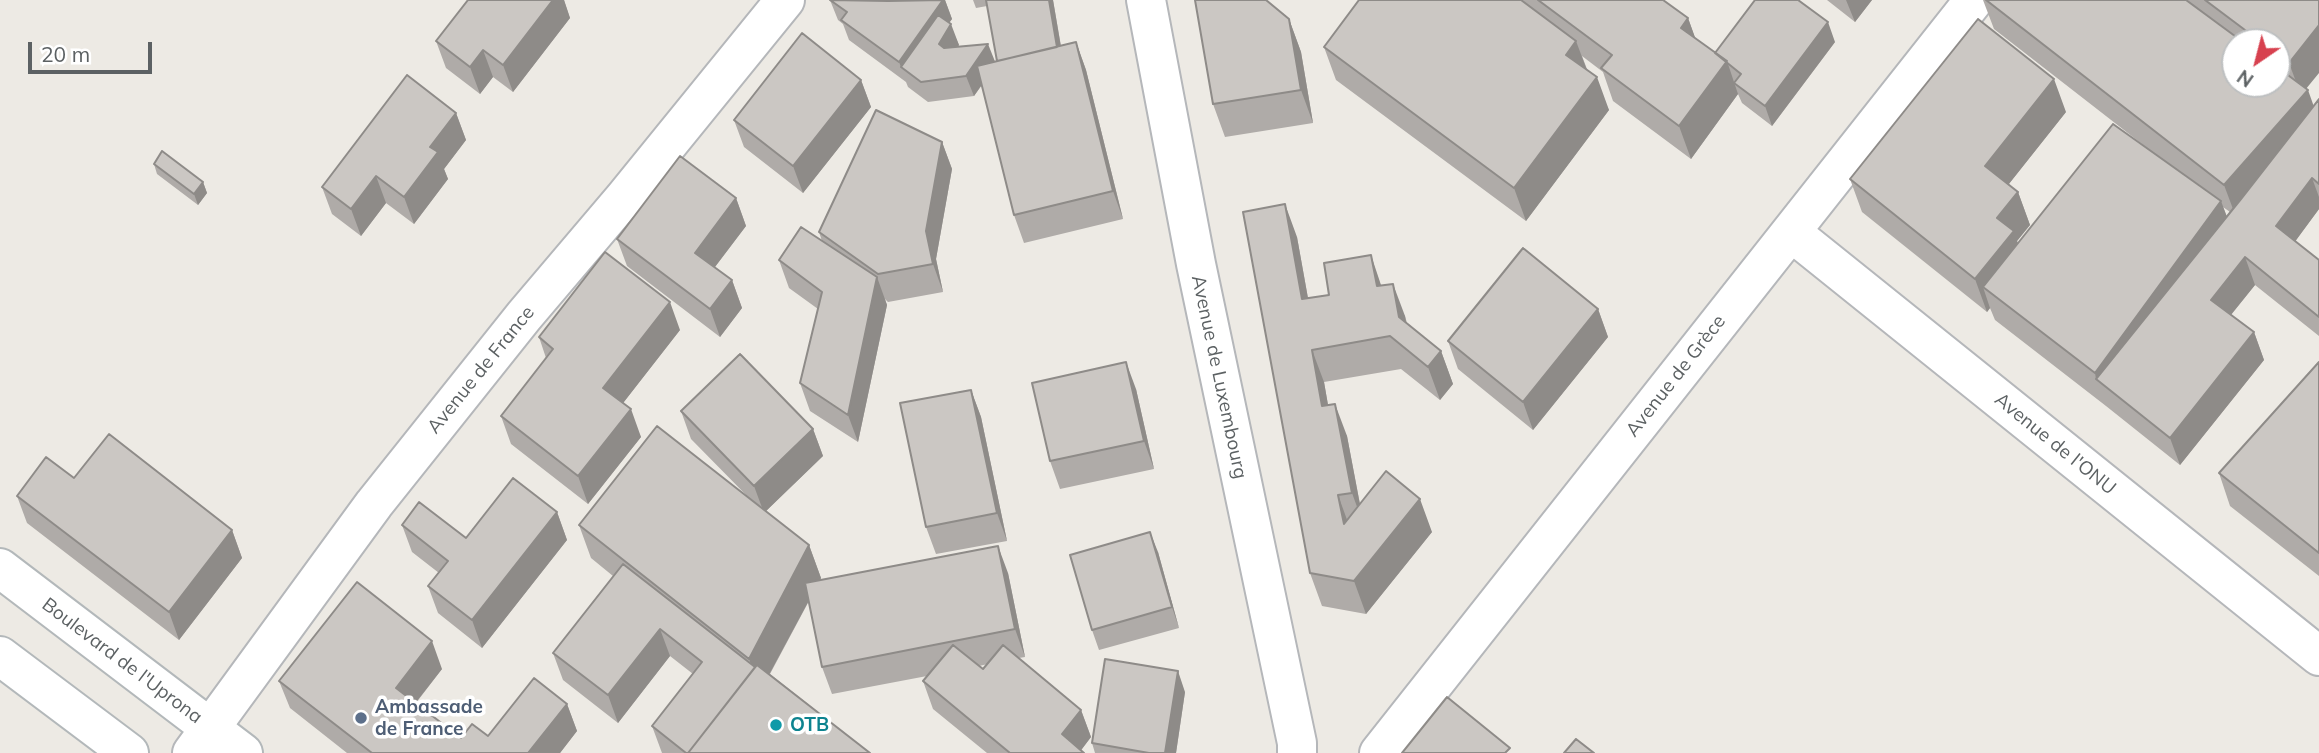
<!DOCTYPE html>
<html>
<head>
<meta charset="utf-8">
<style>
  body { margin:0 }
  #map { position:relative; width:2319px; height:753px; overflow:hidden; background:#edeae4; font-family:Mulish,sans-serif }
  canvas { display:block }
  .north { position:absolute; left:2221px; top:28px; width:70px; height:70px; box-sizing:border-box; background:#fff; border:2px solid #bec0c1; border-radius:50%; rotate:215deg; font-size:19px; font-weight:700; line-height:28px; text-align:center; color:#5c6163 }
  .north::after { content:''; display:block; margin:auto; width:24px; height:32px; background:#d7414f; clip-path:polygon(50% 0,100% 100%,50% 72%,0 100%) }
  .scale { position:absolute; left:28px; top:42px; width:124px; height:32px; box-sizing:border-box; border:4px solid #5c6163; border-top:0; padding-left:9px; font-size:21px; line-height:24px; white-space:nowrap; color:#5c6163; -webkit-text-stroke:5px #fff; paint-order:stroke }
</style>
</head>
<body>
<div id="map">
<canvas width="2319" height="753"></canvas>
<div class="north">N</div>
<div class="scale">20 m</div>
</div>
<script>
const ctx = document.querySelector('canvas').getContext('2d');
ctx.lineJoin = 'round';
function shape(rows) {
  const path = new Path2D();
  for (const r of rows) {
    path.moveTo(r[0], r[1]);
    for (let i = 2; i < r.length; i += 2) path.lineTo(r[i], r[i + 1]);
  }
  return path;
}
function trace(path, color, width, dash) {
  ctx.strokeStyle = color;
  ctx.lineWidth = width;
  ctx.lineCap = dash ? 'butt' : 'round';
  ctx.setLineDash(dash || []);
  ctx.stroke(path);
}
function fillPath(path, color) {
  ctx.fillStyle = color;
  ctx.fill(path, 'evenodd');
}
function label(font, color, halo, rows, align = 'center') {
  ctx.font = font + ' Mulish,sans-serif';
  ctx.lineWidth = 7;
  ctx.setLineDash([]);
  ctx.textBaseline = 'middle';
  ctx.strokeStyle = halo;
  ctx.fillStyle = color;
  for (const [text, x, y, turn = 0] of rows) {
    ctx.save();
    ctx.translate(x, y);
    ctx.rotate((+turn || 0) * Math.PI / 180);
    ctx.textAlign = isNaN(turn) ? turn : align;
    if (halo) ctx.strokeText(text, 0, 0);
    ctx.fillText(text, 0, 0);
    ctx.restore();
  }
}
const street = shape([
  [1146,0,1196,264,1297,743,1297,753],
  [1791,232,2319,656],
  [192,753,374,504,524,316,625,197,785,0],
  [1379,753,1974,0]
]);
const secondary = shape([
  [0,568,243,753],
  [0,656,129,753]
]);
const wall = shape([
  [468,0,564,0,570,18,513,92,493,77,480,94,446,68,436,41],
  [830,0,945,0,952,19,949,23,959,45,957,47,995,62,997,62,987,6,976,8,973,0,1053,0,1061,46,1076,42,1086,70,1123,219,1024,243,1014,215,982,85,974,96,928,102,908,87,906,82,849,40,843,24,838,20],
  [1359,0,1663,0,1688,18,1695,38,1715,53,1835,42,1772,126,1742,103,1738,94,1691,159,1613,101,1603,72,1582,56,1587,69,1609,110,1526,221,1336,80,1324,47],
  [1827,0,1872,0,1855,22],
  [1983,0,2319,0,2306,89,2313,106,2319,99,2319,209,2295,241,2319,260,2319,336,2255,285,2231,315,2254,332,2264,360,2180,465,2106,406,1995,320,1990,308,1987,312,1862,212,1850,179,2066,112,2008,185,2018,192,2030,225,2017,241,2018,243,2151,151,1994,29],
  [2235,42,2277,42,2277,84],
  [2223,207,2230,212,2227,217],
  [1289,19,1301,52,1313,123,1225,137,1213,104],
  [861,80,871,107,803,193,744,147,734,120],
  [456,113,466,140,444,169,448,179,414,224,386,203,361,236,332,214,322,187],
  [942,142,952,169,936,259,943,292,888,302,885,299,887,305,858,442,810,411,800,383,818,309,789,288,779,260,822,241,819,232],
  [154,164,203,182,207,193,198,205,157,174],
  [736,198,746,226,715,267,732,280,742,308,720,337,627,266,617,239],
  [1297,237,1308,298,1382,286,1405,316,1407,323,1441,351,1453,384,1440,400,1401,369,1324,382,1328,405,1347,436,1360,504,1432,532,1366,614,1322,606,1310,573],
  [1598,309,1608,337,1533,430,1458,369,1448,341],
  [680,330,623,403,641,437,588,504,511,444,501,416,546,358,539,337],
  [2319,361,2319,576,2230,506,2219,473],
  [1136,389,1154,469,1060,489,1050,461],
  [971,390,981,417,1007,541,936,554,926,527],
  [681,411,813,429,823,456,766,511,809,545,821,578,820,580,1008,573,1025,657,1019,658,1081,710,1091,737,1081,750,1084,753,987,753,933,709,923,681,927,676,832,694,822,667,809,601,770,674,870,753,662,753,652,726,693,674,670,656,618,723,563,680,553,653,613,576,591,558,579,525,751,500,691,439],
  [988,664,983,669,979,666],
  [74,478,232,530,242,558,179,640,27,523,17,496],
  [557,512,567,540,482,648,438,613,428,586,439,573,412,552,402,525,466,538],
  [1158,552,1179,628,1099,650,1092,630],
  [442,669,416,703,461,738,488,736,567,704,577,731,560,753,347,753,290,708,279,681],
  [1185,692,1176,753,1095,753,1092,743]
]);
const shadedWall = shape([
  [553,0,564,0,570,18,513,92,503,65],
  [943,0,945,0,952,19,911,75,901,67,899,62],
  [1049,0,1053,0,1065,71,1058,51],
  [1846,0,1872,0,1855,22],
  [1688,18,1700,51,1681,28],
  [1289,19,1301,52,1313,123,1301,90],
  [1828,22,1835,42,1772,126,1765,106],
  [951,24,959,45,947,64,939,44],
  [2319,25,2319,73,2301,95,2289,63],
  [1576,41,1588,73,1566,55],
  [1076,42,1086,70,1123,219,1113,191],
  [988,44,996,64,974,96,966,76],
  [483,50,493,77,480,94,470,67],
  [1727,61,1738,94,1691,159,1679,126],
  [1597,77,1609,110,1526,221,1514,188],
  [2054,79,2066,112,1997,199,1985,166],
  [861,80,871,107,803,193,793,166],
  [2308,90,2319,121,2236,217,2224,185],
  [456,113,466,140,444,169,448,179,414,224,404,197,430,147],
  [942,142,952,169,936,259,943,292,933,264,926,231],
  [376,176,386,203,361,236,351,209],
  [2312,178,2319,197,2319,209,2286,254,2276,226],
  [203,182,207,193,198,205,194,194],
  [2018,192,2030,225,2017,241,2026,263,1983,287,1990,308,1987,312,1975,279,1997,218],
  [736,198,746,226,705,280,695,253],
  [2221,201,2233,233,2096,379,2095,373],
  [1285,204,1297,237,1314,332,1302,299],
  [1371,255,1382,288,1377,286],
  [2245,257,2255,285,2221,327,2211,300],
  [877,277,887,305,858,442,848,415],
  [732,280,742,308,720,337,710,309],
  [1393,284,1405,316,1411,350,1399,317],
  [670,302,680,330,613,416,603,388],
  [1598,309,1608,337,1533,430,1523,402],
  [2254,332,2264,360,2180,465,2170,438],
  [1312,350,1324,382,1334,439,1322,406],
  [1441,351,1453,384,1440,400,1428,367],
  [1126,362,1136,389,1154,469,1144,441],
  [971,390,981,417,1007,541,997,513],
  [1335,404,1347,436,1364,526,1352,493],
  [631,409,641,437,588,504,578,476],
  [813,429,823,456,764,513,754,486],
  [1338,495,1350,528,1344,524],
  [1420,499,1432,532,1366,614,1354,581],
  [557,512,567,540,482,648,472,620],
  [232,530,242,558,179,640,169,612],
  [1150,532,1158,552,1179,628,1172,607],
  [809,545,821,578,764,684,755,675,749,659],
  [998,546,1008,573,1025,657,1015,629],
  [660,629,670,656,618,723,608,695],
  [432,641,442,669,406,715,396,688],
  [1178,671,1185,692,1176,753,1165,753],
  [567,704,577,731,560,753,528,753],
  [1081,710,1091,737,1079,753,1062,734]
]);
const building = shape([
  [468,0,553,0,503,65,483,50,470,67,436,41,468,0],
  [830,0,888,1,943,0,899,62,841,20,847,12,830,0],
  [986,0,1049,0,1057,47,997,61,986,0],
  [1195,0,1266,0,1289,19,1301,90,1213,104,1195,0],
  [1359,0,1521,0,1576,41,1566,55,1597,77,1514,188,1324,47,1359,0],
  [1538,0,1663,0,1688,18,1681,28,1727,61,1679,126,1601,68,1612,55,1538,0],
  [1755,0,1798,0,1828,22,1765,106,1734,83,1741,74,1715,53,1755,0],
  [1986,0,2186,0,2243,42,2235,42,2235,84,2277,84,2277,67,2308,90,2224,185,1986,0],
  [2205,0,2319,0,2319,25,2289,63,2277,54,2277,42,2261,42,2205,0],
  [938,15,951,24,939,44,944,48,988,44,966,76,921,82,901,67,938,15],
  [1978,19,2054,79,1985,166,2018,192,1997,218,2014,231,1975,279,1850,179,1978,19],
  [802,33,861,80,793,166,734,120,802,33],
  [1076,42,1113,191,1014,215,977,66,1076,42],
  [407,75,456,113,430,147,438,152,404,197,376,176,351,209,322,187,407,75],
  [2319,99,2319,184,2312,178,2276,226,2319,260,2319,317,2245,257,2211,300,2254,332,2170,438,2096,379,2241,199,2319,99],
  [876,110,942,142,926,231,933,264,878,274,819,232,876,110],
  [2113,124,2221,201,2095,373,1983,287,2113,124],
  [162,151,203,182,194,194,154,164,162,151],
  [680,156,736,198,695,253,732,280,710,309,617,239,680,156],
  [1285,204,1302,299,1329,295,1324,263,1371,255,1377,286,1393,284,1399,317,1441,351,1428,367,1390,336,1312,350,1322,406,1335,404,1352,493,1338,495,1344,524,1386,471,1420,499,1354,581,1310,573,1243,212,1285,204],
  [801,227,877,277,848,415,800,383,822,292,779,260,801,227],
  [1523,248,1598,309,1523,402,1448,341,1523,248],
  [605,252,670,302,603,388,631,409,578,476,501,416,553,349,539,337,605,252],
  [740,354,813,429,754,486,681,411,740,354],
  [1126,362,1144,441,1050,461,1032,383,1126,362],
  [2319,362,2319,553,2219,473,2319,362],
  [971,390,997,513,926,527,900,403,971,390],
  [657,426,809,545,749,659,579,525,657,426],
  [109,434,232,530,169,612,17,496,46,457,74,478,109,434],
  [513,478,557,512,472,620,428,586,448,561,402,525,419,502,466,538,513,478],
  [1150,532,1172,607,1092,630,1070,555,1150,532],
  [998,546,1015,629,822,667,805,583,998,546],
  [623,564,755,667,688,753,686,753,652,726,702,662,660,629,608,695,553,653,623,564],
  [357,582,432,641,396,688,461,738,472,724,488,736,534,678,567,704,528,753,372,753,279,681,357,582],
  [953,645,983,669,1003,645,1081,710,1062,734,1084,753,1010,753,923,681,953,645],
  [1105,659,1178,671,1165,753,1149,753,1092,743,1105,659],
  [757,665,870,753,688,753,757,665],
  [1447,697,1510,748,1505,753,1402,753,1447,697],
  [1576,739,1594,753,1564,753,1576,739]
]);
const markers = [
  [361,718,7,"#5c6f8a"],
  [776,725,7,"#0f9aa8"]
];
const streetNames = [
  ["Avenue de France",481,370,-51],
  ["Avenue de Grèce",1676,376,-52],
  ["Avenue de Luxembourg",1219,377,78],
  ["Avenue de l'ONU",2055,444,39],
  ["Boulevard de l'Uprona",122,661,37]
];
const serviceNames = [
  ["Ambassade",375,707],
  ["de France",375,729]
];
const cultureNames = [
  ["OTB",790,725]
];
trace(street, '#b5b7ba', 42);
trace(secondary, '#b3b8ba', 42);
trace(street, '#fff', 38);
trace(secondary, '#fff', 38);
fillPath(wall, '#afaba8');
fillPath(shadedWall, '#8e8b88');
fillPath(building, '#cbc7c3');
trace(building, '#8e8b88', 2);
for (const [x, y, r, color] of markers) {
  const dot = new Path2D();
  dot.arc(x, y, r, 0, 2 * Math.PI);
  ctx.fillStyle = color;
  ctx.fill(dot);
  trace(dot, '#fff', 2.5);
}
label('19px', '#5c6163', '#fff', streetNames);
label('bold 19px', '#4e5e75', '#fff', serviceNames, 'left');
label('bold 19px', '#0d838f', '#fff', cultureNames, 'left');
</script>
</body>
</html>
